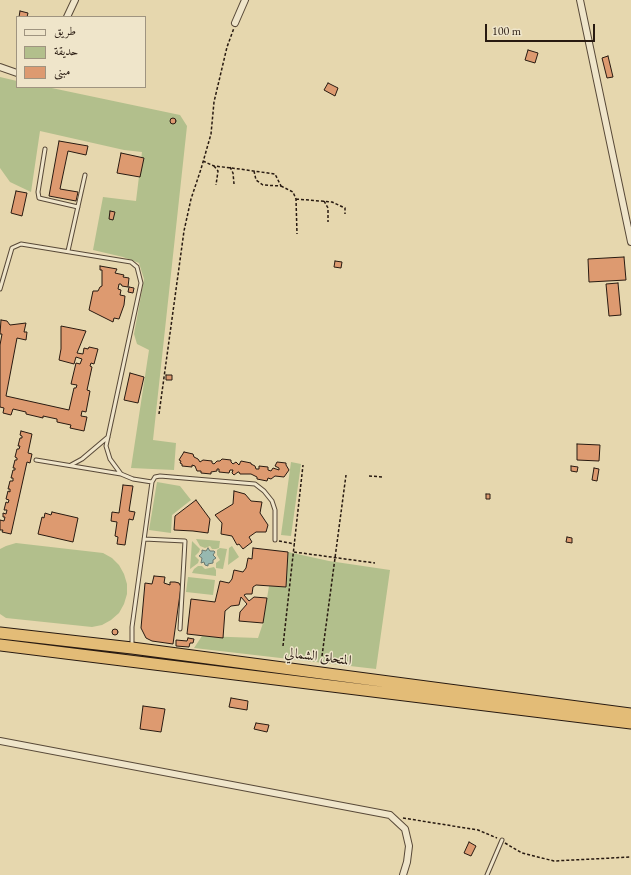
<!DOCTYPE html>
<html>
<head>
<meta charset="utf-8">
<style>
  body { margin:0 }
  #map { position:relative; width:631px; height:875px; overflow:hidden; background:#e6d7ae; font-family:"EB Garamond",Amiri,serif }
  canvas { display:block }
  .legend { position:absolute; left:16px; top:16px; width:130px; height:72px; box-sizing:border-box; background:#efe5ca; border:1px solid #9f9480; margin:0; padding:5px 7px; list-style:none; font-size:12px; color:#281a11 }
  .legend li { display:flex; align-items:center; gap:8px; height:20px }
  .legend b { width:20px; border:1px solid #9f9480 }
  .scale { position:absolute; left:485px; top:24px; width:110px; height:18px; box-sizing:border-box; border:2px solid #281a11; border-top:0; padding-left:5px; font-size:12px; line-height:14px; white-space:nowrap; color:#281a11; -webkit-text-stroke:3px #efe5ca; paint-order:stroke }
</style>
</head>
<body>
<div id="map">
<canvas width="631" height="875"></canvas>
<ul class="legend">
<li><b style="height:5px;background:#efe5ca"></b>طريق</li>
<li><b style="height:11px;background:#b2bf8c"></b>حديقة</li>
<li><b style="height:11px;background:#dd9a70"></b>مبنى</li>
</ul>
<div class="scale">100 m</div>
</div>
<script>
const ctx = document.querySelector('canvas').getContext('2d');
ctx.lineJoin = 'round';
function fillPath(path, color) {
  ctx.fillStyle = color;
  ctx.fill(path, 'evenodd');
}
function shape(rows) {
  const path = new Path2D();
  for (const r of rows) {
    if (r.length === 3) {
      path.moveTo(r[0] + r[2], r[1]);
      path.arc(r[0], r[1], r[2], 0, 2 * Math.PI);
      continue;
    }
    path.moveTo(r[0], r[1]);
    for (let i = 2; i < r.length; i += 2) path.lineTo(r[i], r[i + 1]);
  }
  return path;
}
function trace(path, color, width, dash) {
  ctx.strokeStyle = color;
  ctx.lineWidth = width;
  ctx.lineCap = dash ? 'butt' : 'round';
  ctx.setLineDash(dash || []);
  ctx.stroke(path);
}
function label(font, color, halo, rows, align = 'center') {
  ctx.font = font + ' "EB Garamond",Amiri,serif';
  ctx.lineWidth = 3;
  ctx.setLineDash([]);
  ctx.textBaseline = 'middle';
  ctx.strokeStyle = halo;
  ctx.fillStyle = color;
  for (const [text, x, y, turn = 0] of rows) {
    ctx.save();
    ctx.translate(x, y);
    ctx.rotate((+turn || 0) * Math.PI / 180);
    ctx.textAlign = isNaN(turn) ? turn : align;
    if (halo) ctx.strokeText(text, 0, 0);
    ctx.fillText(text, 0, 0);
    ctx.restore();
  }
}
const green = shape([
  [0,77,17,81,17,87,47,87,180,115,187,126,153,440,176,443,174,470,131,468,149,350,137,344,134,334,144,279,139,263,123,257,93,250,103,197,136,201,142,152,124,150,40,131,31,192,10,182,0,168],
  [291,462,301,464,291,536,281,535],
  [157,482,180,486,191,500,172,515,171,533,149,530],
  [196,539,220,541,219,548,216,549,212,549,210,546,205,548,200,546],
  [192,541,200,549,199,552,195,556,199,560,198,563,190,569],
  [16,543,103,553,112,558,119,565,124,574,127,584,127,594,124,604,119,613,111,620,102,625,92,627,6,618,0,614,0,549,6,546],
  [232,546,239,557,228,565,229,548],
  [220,548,227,549,223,569,216,568,216,563,220,560,217,555,217,550],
  [288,552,329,561,390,570,376,669,194,648,202,636,258,638,263,623,269,586,286,587],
  [198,566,202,566,205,569,214,567,216,570,216,576,192,573,194,569],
  [188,577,215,580,213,595,186,592]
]);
const water = shape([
  [208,548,210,551,214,551,215,552,213,555,216,558,213,560,213,563,208,564,208,566,205,565,204,562,201,563,202,558,199,556,202,553,202,550,206,551,208,548]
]);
const building = shape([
  [20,11,28,13,27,17,19,17,20,11],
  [528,50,538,53,535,63,525,60,528,50],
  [608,56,613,77,607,78,602,58,608,56],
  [328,83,338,88,335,96,324,90,328,83],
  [173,121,3],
  [59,141,88,146,86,155,68,151,60,189,78,192,76,201,49,196,59,141],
  [121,153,144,158,140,177,117,173,121,153],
  [16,191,27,193,22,216,11,213,16,191],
  [110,211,115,212,113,220,109,219,110,211],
  [624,257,626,280,589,282,588,259,624,257],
  [335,261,342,262,341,268,334,267,335,261],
  [100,266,117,269,115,273,124,275,123,277,129,278,128,287,122,286,121,284,119,284,118,289,121,290,120,295,125,296,124,305,119,319,114,318,113,322,89,310,93,291,98,291,100,287,102,286,102,270,100,270,100,266],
  [618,283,621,315,609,316,606,284,618,283],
  [129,287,134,288,133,293,128,292,129,287],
  [1,320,7,321,10,325,26,323,24,332,27,332,26,340,17,338,6,396,69,410,74,388,76,388,77,385,71,384,76,363,80,364,82,359,76,357,74,364,59,360,61,349,61,326,86,331,77,353,83,354,84,348,88,349,89,347,98,349,94,364,91,363,90,366,92,367,87,390,90,391,86,412,82,411,81,416,87,417,84,431,70,428,71,425,57,422,57,419,43,416,43,418,26,414,26,412,13,409,11,415,3,413,4,408,0,407,0,345,2,334,0,334,1,320],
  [130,373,144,377,138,403,124,400,130,373],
  [166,375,172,375,172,380,166,380,166,375],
  [21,431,32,434,28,453,32,454,30,463,27,462,11,534,2,532,3,530,0,530,0,520,4,521,5,517,3,517,3,513,6,514,7,510,4,510,6,502,8,503,9,500,6,499,8,491,10,492,10,489,8,489,10,481,13,481,13,478,11,478,13,470,15,470,15,468,13,468,15,460,17,460,17,458,15,457,17,449,19,449,20,446,18,446,20,438,22,438,22,436,20,435,21,431],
  [577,444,600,445,599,461,577,460,577,444],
  [184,452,193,454,194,457,198,459,200,462,203,460,212,461,212,463,214,464,217,461,220,461,222,459,231,460,231,462,233,464,236,462,239,465,241,461,251,463,251,464,255,466,256,469,259,469,259,466,268,467,268,470,271,471,273,468,279,470,279,468,275,466,277,462,286,463,286,465,289,470,284,477,275,476,271,479,268,478,267,481,257,479,257,477,251,474,240,474,239,472,238,472,234,475,232,473,233,470,230,470,229,473,219,472,219,469,217,469,217,471,211,472,211,474,201,473,201,471,197,471,195,466,192,465,192,467,182,466,182,464,180,463,181,461,179,460,184,452],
  [571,466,578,467,577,472,571,471,571,466],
  [594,468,599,469,597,481,592,480,594,468],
  [123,485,133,486,129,511,135,512,133,520,129,519,125,545,117,544,118,537,115,536,117,522,111,521,112,512,119,513,123,485],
  [234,491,245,494,251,501,262,502,260,513,268,525,266,532,256,532,249,537,252,542,243,549,239,544,237,545,232,536,221,534,222,523,215,515,233,504,234,491],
  [486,494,490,494,490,499,486,499,486,494],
  [196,500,210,519,208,533,193,531,174,530,175,516,196,500],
  [52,512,78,518,73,542,38,534,42,517,44,518,45,513,51,515,52,512],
  [567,537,572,538,572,543,566,542,567,537],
  [253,548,288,552,286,587,256,585,253,587,252,594,246,594,244,595,249,601,254,597,267,598,263,623,239,621,240,612,247,604,241,597,239,605,231,606,225,611,223,638,187,634,191,599,215,602,220,581,229,583,232,579,234,570,243,572,246,568,248,558,252,559,253,548],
  [154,576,165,577,164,583,170,585,170,582,175,582,179,583,181,587,173,644,152,641,146,638,141,628,145,583,152,584,154,576],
  [115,632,3],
  [188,638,194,639,193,643,190,643,189,647,176,646,176,640,187,641,188,638],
  [231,698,248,701,247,710,229,707,231,698],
  [143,706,165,709,161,732,140,729,143,706],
  [256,723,269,725,267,732,254,729,256,723],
  [469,842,476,846,471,856,464,853,469,842]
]);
const path = shape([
  [203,161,214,166,232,168,275,174,281,186,263,185,256,180,254,171],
  [214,166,218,171,216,185],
  [230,167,233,173,234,184],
  [281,186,293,192,296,199,297,234],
  [296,199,332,202,345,208,345,214],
  [324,201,328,208,328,222],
  [159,414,184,231,191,199,201,169,211,134,214,102,227,47,234,28],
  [369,476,383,477],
  [279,541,295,544],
  [294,552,375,563],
  [283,646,303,465],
  [322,656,346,475],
  [403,818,478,830,497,838],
  [505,843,522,853,554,861,631,857]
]);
const lane = shape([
  [45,149,38,192,39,198,78,207],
  [68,251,85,175],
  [0,289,12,248,21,244,131,262,137,267,141,283,106,446,110,459,121,474,133,479,152,482],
  [36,460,121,474],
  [71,465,82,459,108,437],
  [144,539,185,541,180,629],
  [132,645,132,627,152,482,155,477,160,476,255,484,264,491,272,501,275,510,275,540],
  [487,875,502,840]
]);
const street = shape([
  [580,0,631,242],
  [67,17,75,0],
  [235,23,245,0],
  [0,67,17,73],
  [0,741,390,815,405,829,409,846,407,862,403,875]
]);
const highway = shape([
  [0,633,132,648,631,714],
  [0,645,631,723]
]);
const streetNames = [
  ["المتحلق الشمالي",318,657,7]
];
fillPath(green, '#b2bf8c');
fillPath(water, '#97b8b0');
trace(water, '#6b7970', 1);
fillPath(building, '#dd9a70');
trace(building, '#281a11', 1);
trace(lane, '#584938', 5);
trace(street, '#584938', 8);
trace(highway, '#281a11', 13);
trace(path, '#281a11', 1.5, [3, 2]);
trace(lane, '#efe5ca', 3);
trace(street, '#efe5ca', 6);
trace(highway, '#e3bc77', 11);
label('14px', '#281a11', '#efe5ca', streetNames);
</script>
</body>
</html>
